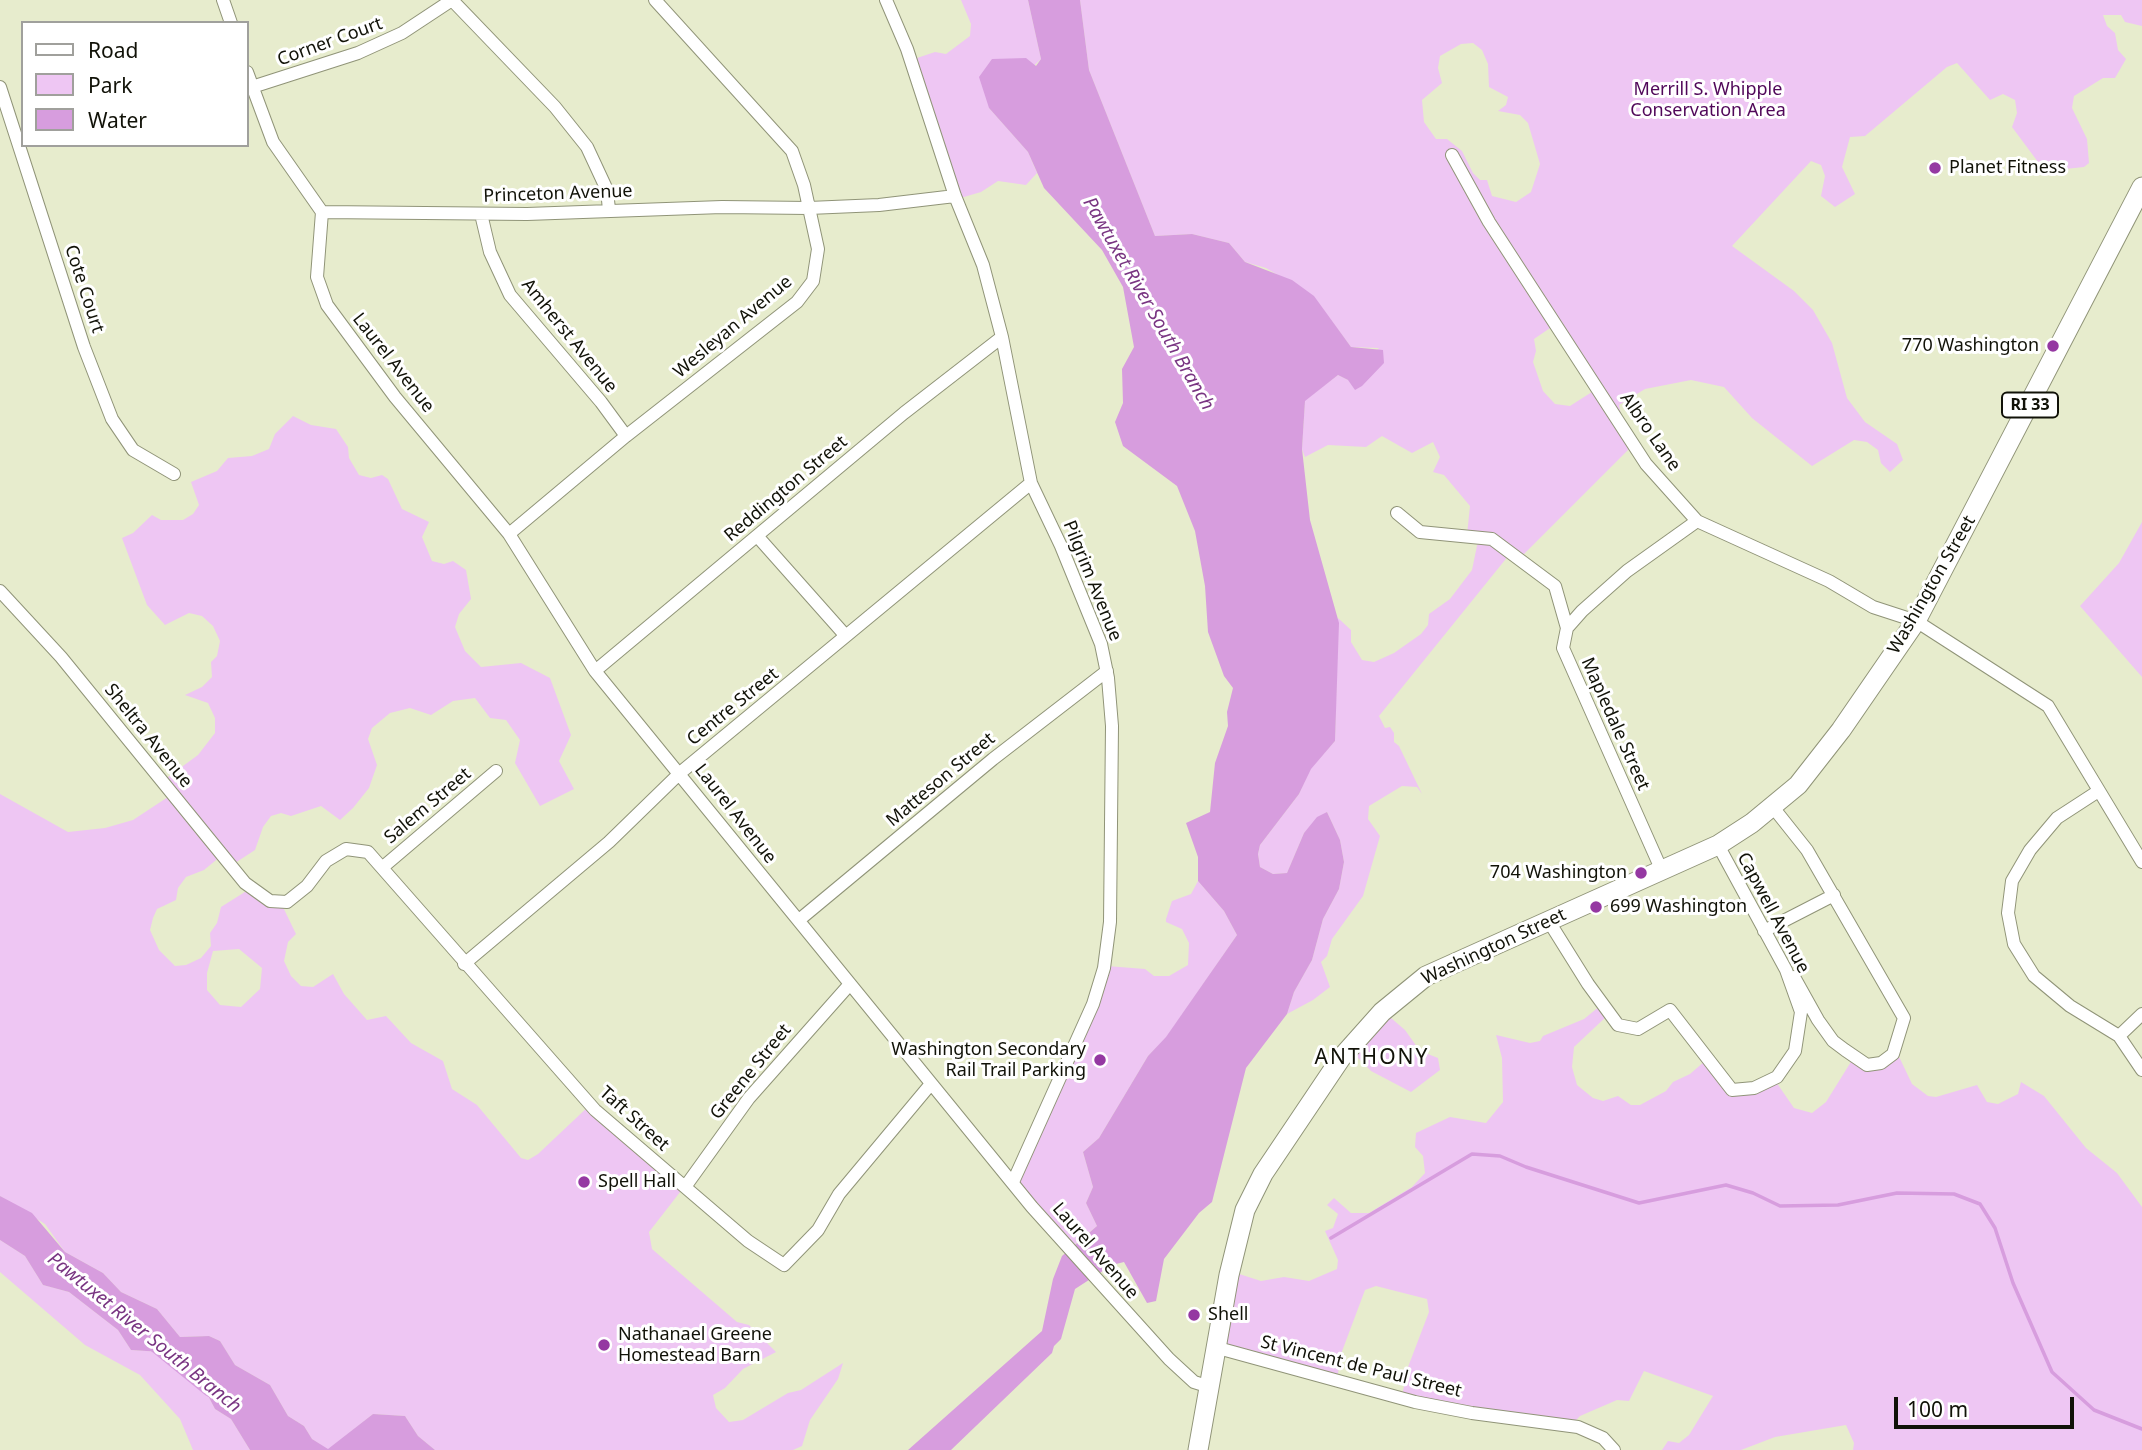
<!DOCTYPE html>
<html>
<head>
<meta charset="utf-8">
<style>
  body { margin:0 }
  #map { position:relative; width:2142px; height:1450px; overflow:hidden; background:#e7eccd; font-family:"Noto Sans",sans-serif }
  canvas { display:block }
  .legend { position:absolute; left:21px; top:21px; width:228px; height:126px; box-sizing:border-box; background:#fff; border:2px solid #a0a09c; margin:0; padding:9px 12px; list-style:none; font-size:21px; color:#111208 }
  .legend li { display:flex; align-items:center; gap:14px; height:35px }
  .legend b { width:35px; border:2px solid #a0a09c }
  .scale { position:absolute; left:1894px; top:1397px; width:180px; height:32px; box-sizing:border-box; border:4px solid #111208; border-top:0; padding-left:9px; font-size:21px; line-height:24px; white-space:nowrap; color:#111208; -webkit-text-stroke:5px #fff; paint-order:stroke }
</style>
</head>
<body>
<div id="map">
<canvas width="2142" height="1450"></canvas>
<ul class="legend">
<li><b style="height:9px;background:#fff"></b>Road</li>
<li><b style="height:19px;background:#eec6f3"></b>Park</li>
<li><b style="height:19px;background:#d79dde"></b>Water</li>
</ul>
<div class="scale">100 m</div>
</div>
<script>
const ctx = document.querySelector('canvas').getContext('2d');
ctx.lineJoin = 'round';
function fillPath(path, color) {
  ctx.fillStyle = color;
  ctx.fill(path, 'evenodd');
}
function shape(rows) {
  const path = new Path2D();
  for (const r of rows) {
    path.moveTo(r[0], r[1]);
    for (let i = 2; i < r.length; i += 2) path.lineTo(r[i], r[i + 1]);
  }
  return path;
}
function trace(path, color, width, dash) {
  ctx.strokeStyle = color;
  ctx.lineWidth = width;
  ctx.lineCap = dash ? 'butt' : 'round';
  ctx.setLineDash(dash || []);
  ctx.stroke(path);
}
function label(font, color, halo, rows, align = 'center') {
  ctx.font = font + ' "Noto Sans",sans-serif';
  ctx.lineWidth = 6;
  ctx.setLineDash([]);
  ctx.textBaseline = 'middle';
  ctx.strokeStyle = halo;
  ctx.fillStyle = color;
  for (const [text, x, y, turn = 0] of rows) {
    ctx.save();
    ctx.translate(x, y);
    ctx.rotate((+turn || 0) * Math.PI / 180);
    ctx.textAlign = isNaN(turn) ? turn : align;
    if (halo) ctx.strokeText(text, 0, 0);
    ctx.fillText(text, 0, 0);
    ctx.restore();
  }
}
const green = shape([
  [961,0,1028,0,1041,59,989,108,1028,152,1037,173,1026,185,998,181,981,192,957,199,911,60,935,52,946,54,970,36,971,24],
  [1080,0,2142,0,2142,26,2125,22,2121,15,2103,15,2107,26,2115,33,2118,50,2126,59,2115,78,2103,78,2074,96,2072,108,2087,139,2089,163,2084,167,2065,169,2038,162,2012,127,2017,113,2015,100,2003,94,1990,100,1957,63,1947,67,1865,136,1850,137,1842,167,1855,194,1835,207,1821,196,1825,176,1821,165,1811,161,1732,246,1794,291,1813,310,1832,343,1847,398,1865,422,1897,444,1903,460,1890,472,1881,463,1878,450,1867,442,1854,440,1812,466,1752,418,1724,387,1691,380,1645,389,1619,405,1628,450,1521,557,1509,555,1379,716,1385,728,1390,727,1394,733,1394,742,1399,746,1422,794,1417,787,1402,786,1369,806,1368,819,1380,836,1363,896,1332,939,1327,956,1321,962,1330,987,1313,1000,1287,1014,1294,992,1312,960,1323,919,1339,889,1344,862,1340,840,1327,812,1304,833,1287,873,1273,874,1260,867,1258,854,1260,845,1299,794,1310,769,1335,741,1338,618,1351,630,1351,642,1362,660,1374,662,1394,653,1421,634,1428,625,1429,614,1450,599,1472,570,1478,541,1467,535,1470,506,1444,475,1433,472,1440,457,1433,442,1412,453,1382,436,1366,447,1328,445,1305,457,1302,449,1305,400,1338,375,1348,380,1379,348,1351,347,1313,296,1266,268,1245,262,1229,243,1192,234,1155,236,1089,70],
  [1473,43,1482,50,1488,64,1489,87,1508,97,1506,105,1498,111,1520,115,1528,123,1540,164,1531,192,1516,202,1492,196,1487,180,1480,180,1473,173,1462,151,1447,139,1436,139,1424,122,1422,100,1442,83,1438,68,1440,56,1461,44],
  [1553,326,1595,390,1570,406,1555,404,1543,391,1533,362,1536,351,1534,339],
  [293,416,311,425,336,429,348,447,349,458,359,475,371,478,382,475,388,479,402,509,429,522,422,537,432,561,444,564,453,561,466,570,471,599,459,614,455,627,465,651,481,667,521,663,550,678,571,735,559,761,574,789,540,806,515,763,520,740,506,720,490,718,475,698,453,701,431,715,410,708,390,713,372,728,368,739,377,765,369,788,353,808,340,820,321,806,291,816,281,813,271,816,263,827,255,850,232,865,221,856,204,870,186,877,178,888,176,900,157,909,153,918,150,930,159,950,175,966,186,965,201,958,211,946,210,933,217,923,221,907,248,890,281,903,296,934,288,942,284,961,291,976,301,986,313,987,333,974,344,994,367,1020,386,1016,411,1043,443,1061,452,1089,477,1105,521,1158,528,1160,538,1154,591,1104,684,1187,649,1232,652,1249,737,1322,749,1325,776,1352,743,1369,725,1388,713,1395,716,1408,729,1422,743,1420,788,1393,801,1390,843,1363,838,1379,810,1420,802,1446,793,1450,435,1450,418,1436,405,1416,373,1414,328,1450,312,1439,304,1426,288,1416,270,1385,235,1365,220,1341,209,1336,180,1337,157,1309,121,1292,103,1273,65,1252,45,1224,0,1196,0,794,68,832,105,828,133,820,171,795,164,780,198,755,215,733,215,718,208,703,185,695,202,687,212,677,211,662,217,656,220,641,213,626,202,616,189,613,165,625,147,605,122,538,133,533,152,515,161,520,183,520,193,514,199,505,191,482,217,471,228,458,252,456,269,449,275,434],
  [239,949,262,968,260,989,241,1007,220,1005,207,990,207,973,213,951],
  [2142,522,2142,677,2080,606,2119,563],
  [1198,881,1224,911,1237,935,1166,1038,1148,1056,1099,1138,1083,1152,1093,1187,1086,1203,1097,1226,1070,1248,1015,1185,1107,966,1145,969,1154,976,1169,976,1188,965,1189,943,1182,929,1166,922,1166,919,1172,901,1191,894],
  [1600,1006,1608,1015,1574,1047,1572,1067,1577,1085,1593,1098,1603,1101,1618,1096,1631,1105,1640,1105,1666,1091,1673,1082,1690,1074,1705,1061,1732,1091,1774,1079,1794,1108,1812,1113,1826,1102,1854,1057,1867,1061,1885,1056,1893,1044,1912,1084,1928,1096,1936,1097,1977,1085,1987,1102,1998,1104,2018,1094,2021,1082,2044,1096,2086,1148,2117,1173,2142,1207,2142,1450,1853,1450,1854,1443,1846,1425,1775,1437,1741,1450,1662,1450,1668,1441,1679,1443,1689,1435,1713,1396,1644,1371,1629,1401,1617,1400,1580,1416,1573,1423,1402,1396,1408,1367,1429,1312,1427,1299,1376,1286,1365,1290,1341,1354,1337,1380,1221,1350,1233,1272,1261,1281,1284,1277,1309,1281,1337,1269,1338,1260,1325,1231,1333,1228,1338,1214,1327,1205,1334,1198,1351,1213,1369,1213,1412,1187,1425,1173,1423,1156,1415,1147,1416,1133,1450,1117,1486,1123,1503,1102,1502,1058,1496,1035,1530,1043,1540,1041,1543,1036,1584,1019],
  [1384,1012,1405,1030,1420,1051,1438,1058,1440,1070,1411,1092,1371,1071,1352,1052],
  [0,1240,25,1256,43,1285,69,1292,118,1330,131,1350,162,1352,178,1357,202,1384,215,1409,231,1419,250,1450,193,1450,180,1419,140,1375,85,1345,0,1272]
]);
const water = shape([
  [1028,0,1080,0,1089,70,1155,236,1192,234,1229,243,1245,262,1292,280,1314,296,1351,347,1383,350,1384,363,1362,386,1355,390,1348,380,1338,375,1305,401,1302,449,1310,520,1339,623,1335,741,1311,769,1299,794,1260,845,1258,854,1260,867,1273,874,1287,873,1304,833,1317,817,1327,812,1340,840,1344,862,1339,889,1323,919,1312,960,1294,992,1287,1014,1246,1068,1212,1202,1199,1213,1164,1259,1156,1301,1147,1303,1124,1262,1112,1265,1075,1289,1061,1339,1054,1346,1052,1353,951,1450,908,1450,1042,1331,1053,1279,1062,1256,1097,1226,1086,1203,1093,1187,1083,1152,1099,1138,1148,1056,1166,1037,1237,935,1224,911,1198,881,1198,857,1186,823,1210,812,1215,763,1228,726,1227,712,1233,688,1224,676,1208,632,1205,586,1195,531,1177,486,1123,446,1115,422,1123,403,1122,369,1134,347,1123,287,1102,250,1044,188,1028,152,989,108,979,77,992,59,1026,58,1036,66,1041,59],
  [0,1196,32,1213,65,1252,103,1273,121,1292,157,1309,180,1337,209,1336,220,1341,235,1365,270,1385,288,1416,304,1426,312,1439,328,1449,373,1414,405,1416,418,1436,435,1450,250,1450,231,1419,215,1409,202,1384,178,1357,162,1352,131,1350,118,1330,69,1292,43,1285,25,1256,0,1240]
]);
const stream = shape([
  [1331,1238,1472,1154,1500,1156,1526,1167,1639,1203,1726,1185,1753,1193,1780,1206,1838,1205,1897,1193,1954,1194,1980,1204,1995,1228,2013,1283,2052,1372,2094,1410,2142,1429]
]);
const river = shape([
  [153,1339,212,1387]
]);
const street = shape([
  [223,0,231,23],
  [452,0,555,107,587,147,607,190,609,210],
  [886,0,907,49,955,196,983,265,1002,337,1031,483,1061,546,1101,644,1108,678,1112,726,1110,922,1104,968,1093,1004,1013,1182],
  [247,72,273,142,322,212,527,214,722,207,809,208,879,205,955,196],
  [0,87,84,347,112,419,133,450,174,474],
  [252,87,358,53,402,33,452,0],
  [1452,155,1489,222,1646,464,1697,521,1829,581,1873,607,1916,621,2048,706,2142,862],
  [322,212,317,277,327,305,395,397,509,534,595,671,1032,1207,1169,1359,1194,1382,1210,1387],
  [481,214,490,252,510,295,601,402,626,436],
  [1397,513,1420,532,1492,539,1555,586,1567,628],
  [509,534,626,436,797,302,813,281,818,249,804,185,792,151,655,0],
  [758,537,845,635],
  [0,591,61,657,245,883,270,901,287,902,307,886,326,861,346,849,368,852,595,1110,748,1241,784,1265,818,1230,839,1194,930,1085],
  [595,671,904,413,1002,337],
  [2097,792,2057,818,2030,850,2012,881,2008,913,2014,944,2034,976,2070,1006,2119,1036,2142,1070],
  [1772,806,1807,850,1904,1018,1893,1054,1881,1063,1867,1065,1845,1050,1833,1041,1818,1020,1794,977],
  [383,867,496,771],
  [1662,871,1563,648,1567,628,1582,611,1627,571,1697,521],
  [799,920,993,759,1107,671],
  [1548,920,1588,984,1618,1025,1638,1029,1670,1010,1732,1090,1754,1088,1777,1077,1795,1051,1801,1012,1786,970,1718,845],
  [1764,931,1834,895],
  [464,964,609,842,680,773,1031,483],
  [2119,1036,2142,1014],
  [685,1187,749,1098,850,984],
  [1218,1348,1415,1402,1472,1413,1578,1427,1603,1438,1614,1450]
]);
const primary = shape([
  [1198,1450,1229,1275,1245,1210,1263,1174,1341,1058,1382,1012,1426,976,1718,845,1752,823,1798,785,1841,730,1916,621,2142,187]
]);
const markers = [
  [1935,168,7,"#9538a2"],
  [2053,346,7,"#9538a2"],
  [1641,873,7,"#9538a2"],
  [1596,907,7,"#9538a2"],
  [1100,1060,7,"#9538a2"],
  [584,1182,7,"#9538a2"],
  [1194,1315,7,"#9538a2"],
  [604,1345,7,"#9538a2"]
];
const shields = [
  [2030,405,56]
];
const shieldNames = [
  ["RI 33",2030,405]
];
const streetNames = [
  ["Corner Court",330,42,-20],
  ["Princeton Avenue",558,194,-2],
  ["Cote Court",84,289,72],
  ["Wesleyan Avenue",733,327,-40],
  ["Amherst Avenue",569,336,51],
  ["Laurel Avenue",393,363,52],
  ["Albro Lane",1650,432,55],
  ["Reddington Street",786,489,-40],
  ["Pilgrim Avenue",1092,581,68],
  ["Washington Street",1932,585,-60],
  ["Centre Street",733,707,-39],
  ["Mapledale Street",1615,724,66],
  ["Sheltra Avenue",148,736,51],
  ["Matteson Street",941,780,-40],
  ["Salem Street",428,806,-40],
  ["Laurel Avenue",735,814,52],
  ["Capwell Avenue",1773,913,62],
  ["Washington Street",1494,947,-25],
  ["Greene Street",751,1072,-51],
  ["Taft Street",634,1119,42],
  ["Laurel Avenue",1095,1251,49],
  ["St Vincent de Paul Street",1361,1367,14]
];
const parkNames = [
  ["Merrill S. Whipple",1708,90],
  ["Conservation Area",1708,111]
];
const poiNames = [
  ["Planet Fitness",1949,168],
  ["770 Washington",2039,346,"right"],
  ["704 Washington",1627,873,"right"],
  ["699 Washington",1610,907],
  ["Washington Secondary",1086,1050,"right"],
  ["Rail Trail Parking",1086,1071,"right"],
  ["Spell Hall",598,1182],
  ["Shell",1208,1315],
  ["Nathanael Greene",618,1335],
  ["Homestead Barn",618,1356]
];
const waterNames = [
  ["Pawtuxet River South Branch",1148,304,60],
  ["Pawtuxet River South Branch",144,1333,39]
];
const quarterNames = [
  ["ANTHONY",1372,1058]
];
fillPath(green, '#eec6f3');
fillPath(water, '#d79dde');
trace(stream, '#d79dde', 3.5);
trace(river, '#d79dde', 21);
trace(street, '#909478', 14);
trace(primary, '#909478', 21);
trace(street, '#fff', 12);
trace(primary, '#fff', 19);
for (const [x, y, r, color] of markers) {
  const dot = new Path2D();
  dot.arc(x, y, r, 0, 2 * Math.PI);
  ctx.fillStyle = color;
  ctx.fill(dot);
  trace(dot, '#fff', 2.5);
}
for (const [x, y, w] of shields) {
  const box = new Path2D();
  box.roundRect(x - w / 2, y - 12.5, w, 25, 5);
  ctx.fillStyle = '#fff';
  ctx.fill(box);
  trace(box, '#111208', 2);
}
label('bold 16px', '#111208', null, shieldNames);
label('18px', '#111208', '#fff', streetNames);
label('18px', '#500759', '#fff', parkNames);
label('18px', '#111208', '#fff', poiNames, 'left');
label('italic 19px', '#793582', '#fff', waterNames);
ctx.letterSpacing = '2px';
label('21px', '#111208', '#fff', quarterNames);
ctx.letterSpacing = '0px';
</script>
</body>
</html>
